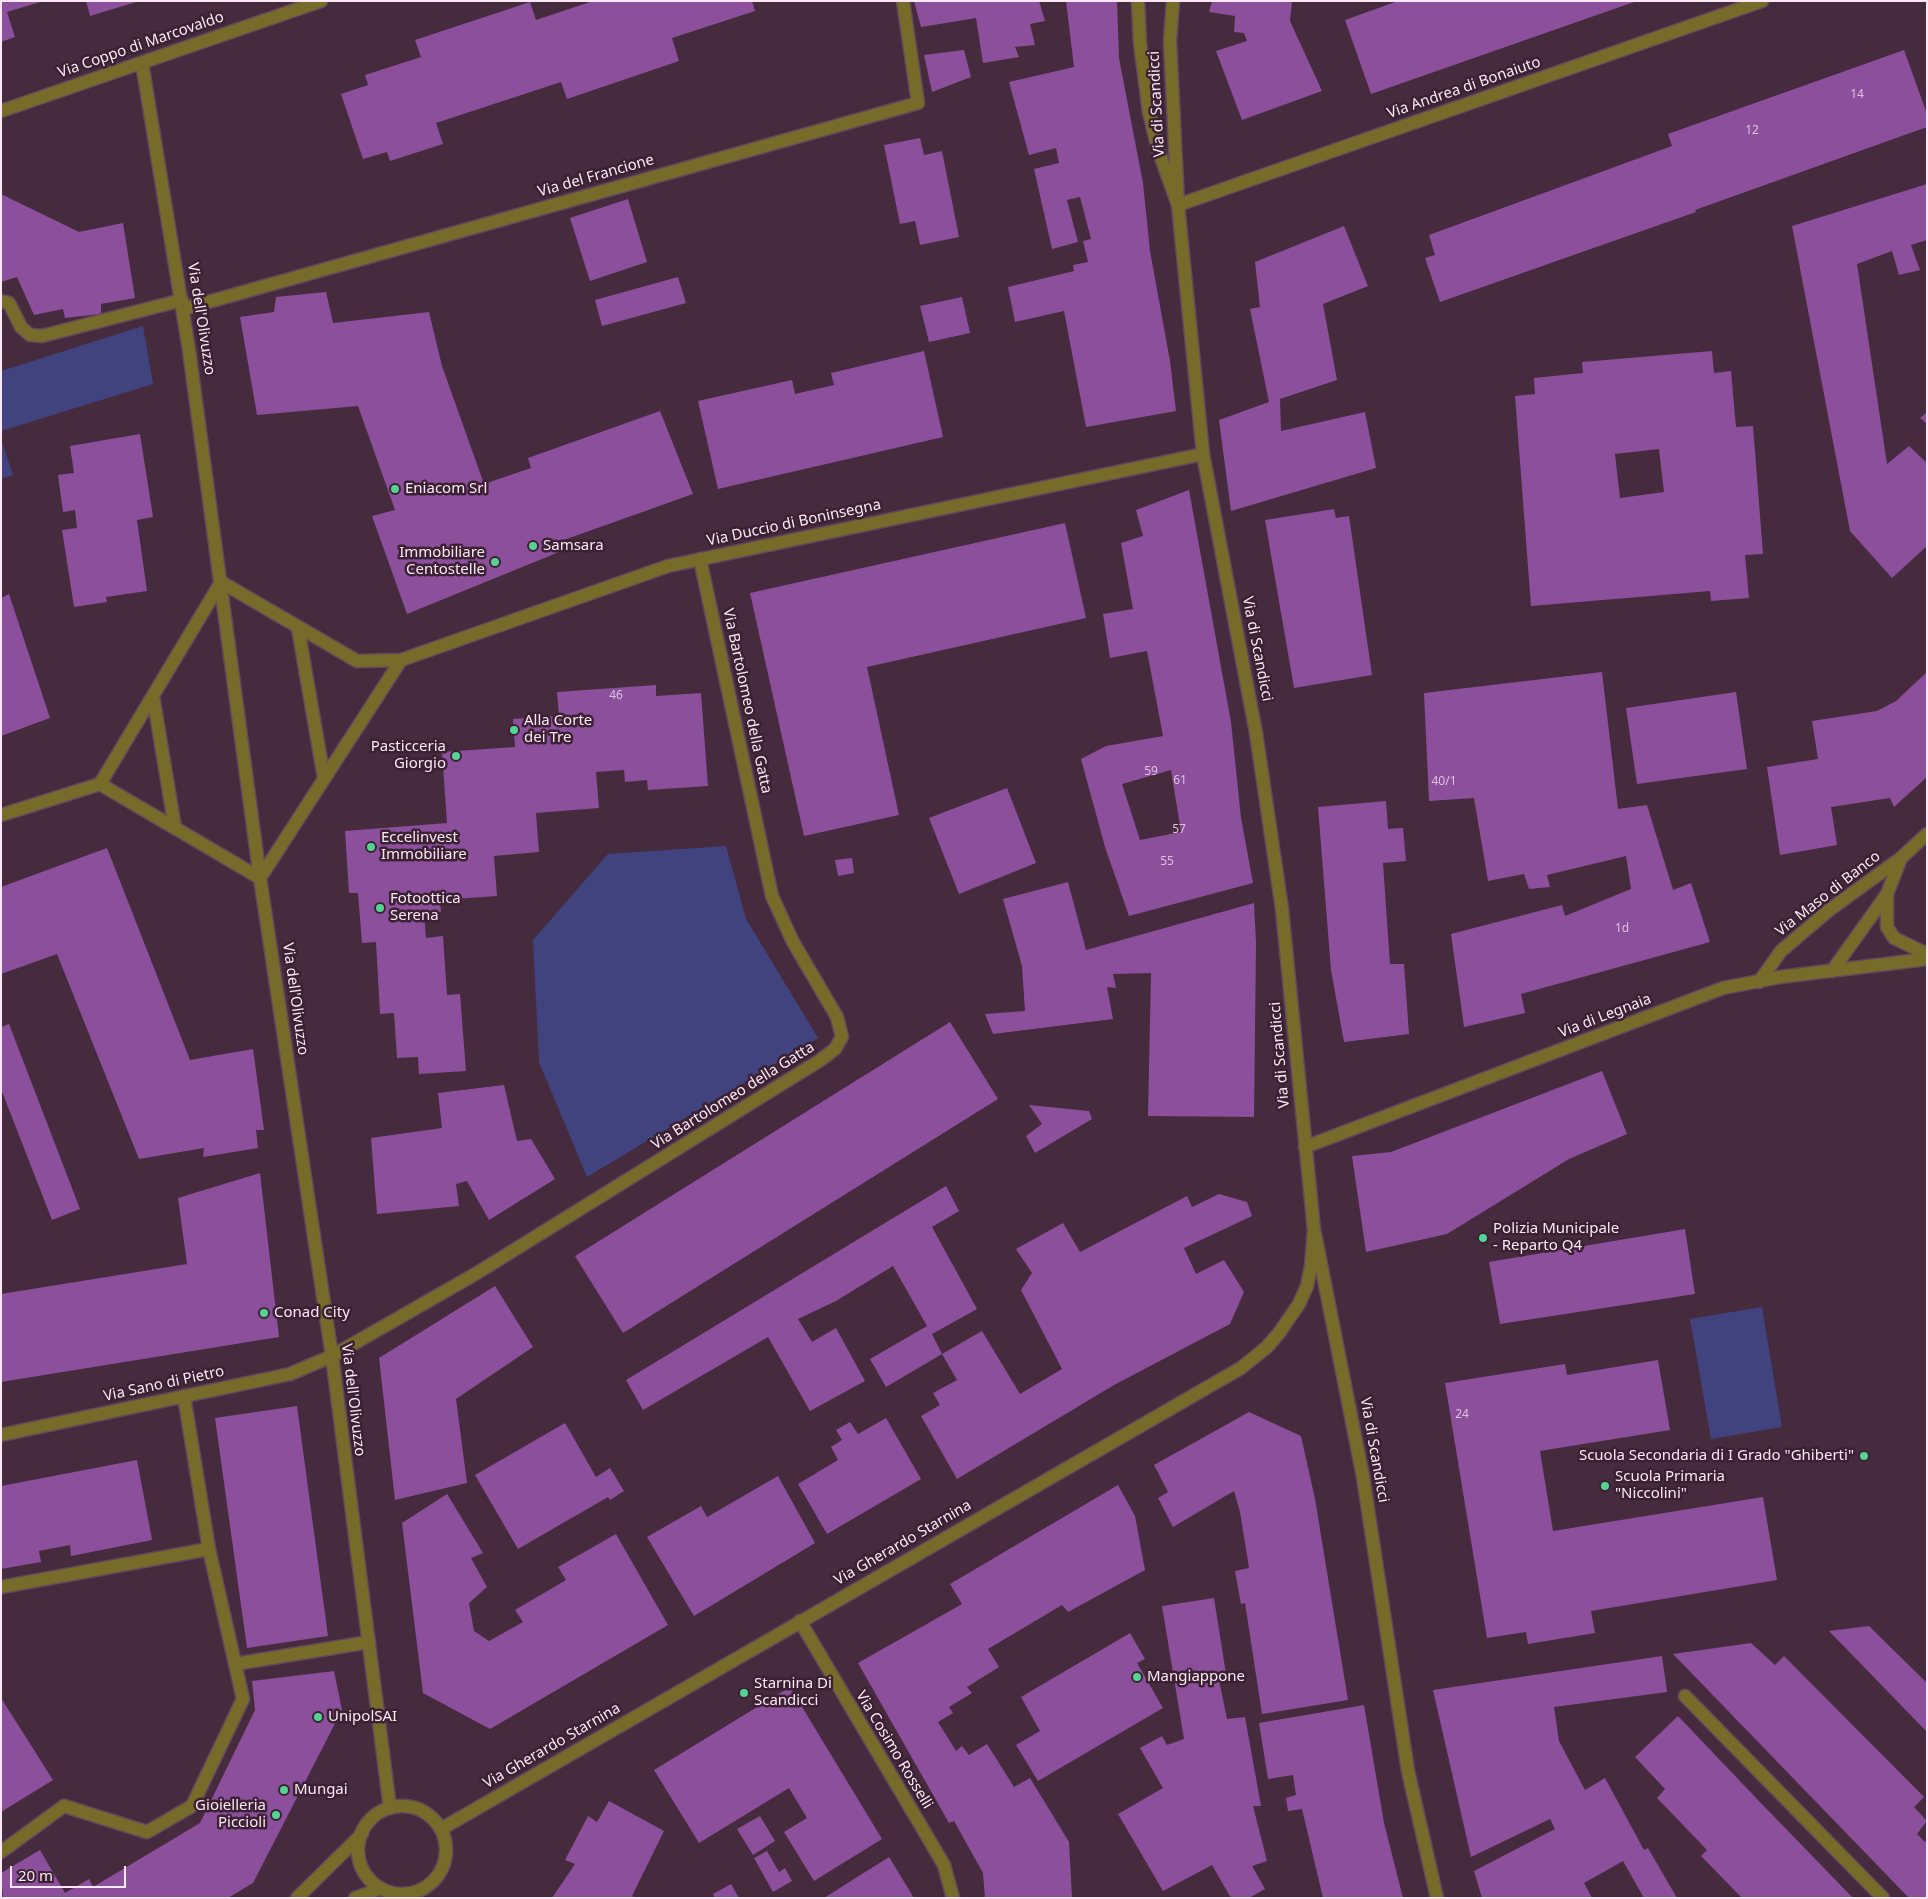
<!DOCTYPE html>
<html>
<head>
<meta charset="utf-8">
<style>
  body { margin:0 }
  #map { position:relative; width:1928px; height:1899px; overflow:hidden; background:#462b3e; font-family:"Noto Sans",sans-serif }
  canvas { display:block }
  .frame { position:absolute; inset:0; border:2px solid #fbe8f4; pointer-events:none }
  .scale { position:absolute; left:10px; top:1866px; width:116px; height:22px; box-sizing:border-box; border:2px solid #fbe8f4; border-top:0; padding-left:6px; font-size:15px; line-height:18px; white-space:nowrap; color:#fbe8f4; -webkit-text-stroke:4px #3b2133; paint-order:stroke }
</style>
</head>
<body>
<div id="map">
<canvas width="1928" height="1899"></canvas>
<div class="frame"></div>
<div class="scale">20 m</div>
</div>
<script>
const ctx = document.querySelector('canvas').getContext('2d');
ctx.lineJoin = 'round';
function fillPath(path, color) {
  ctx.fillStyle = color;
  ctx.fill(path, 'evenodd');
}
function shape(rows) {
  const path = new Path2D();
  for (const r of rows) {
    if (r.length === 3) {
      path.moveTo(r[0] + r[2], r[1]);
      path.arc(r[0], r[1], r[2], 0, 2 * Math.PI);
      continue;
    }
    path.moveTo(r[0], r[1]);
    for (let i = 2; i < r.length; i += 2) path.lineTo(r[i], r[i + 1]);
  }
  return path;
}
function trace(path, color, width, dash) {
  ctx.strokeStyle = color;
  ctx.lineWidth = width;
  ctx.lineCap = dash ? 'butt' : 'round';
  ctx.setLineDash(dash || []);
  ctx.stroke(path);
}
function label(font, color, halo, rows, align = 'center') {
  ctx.font = font + ' "Noto Sans",sans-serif';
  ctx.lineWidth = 5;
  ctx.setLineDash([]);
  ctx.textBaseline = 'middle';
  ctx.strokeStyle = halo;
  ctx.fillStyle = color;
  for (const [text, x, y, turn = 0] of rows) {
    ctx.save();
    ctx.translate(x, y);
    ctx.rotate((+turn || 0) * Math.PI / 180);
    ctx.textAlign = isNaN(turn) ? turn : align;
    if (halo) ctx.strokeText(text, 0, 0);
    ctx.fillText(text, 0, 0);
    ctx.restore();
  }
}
const green = shape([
  [143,326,153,384,1,431,1,371],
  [1,439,13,475,1,479],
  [726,846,746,919,818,1038,587,1177,539,1062,533,940,608,854],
  [1762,1307,1782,1427,1711,1439,1690,1319]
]);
const building = shape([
  [1,1,40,2,7,12,15,37,1,42],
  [86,1,136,1,136,2,90,16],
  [593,1,752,1,755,11,672,38,679,61,567,99,561,82,436,123,443,144,390,161,387,152,363,159,341,94,368,85,365,75,421,57,415,40,530,2,536,20],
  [914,1,1039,1,1045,21,1030,24,1035,45,1015,47,1019,57,983,63,976,18,921,27],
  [1066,1,1117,1,1119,58,1143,183,1150,251,1170,361,1176,411,1086,427,1064,311,1015,322,1008,287,1074,271,1073,265,1088,262,1083,241,1091,239,1080,197,1067,200,1078,242,1052,249,1034,169,1059,163,1056,148,1029,155,1009,82,1074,67],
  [1212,1,1292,1,1290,21,1322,91,1242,120,1216,51,1247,41,1244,33,1234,32,1235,16,1209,12],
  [1398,1,1634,1,1634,2,1371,94,1345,20],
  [964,50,971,77,932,92,924,55],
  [1904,50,1927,114,1927,127,1695,210,1696,212,1440,302,1425,258,1435,255,1429,235,1672,146,1668,134],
  [920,138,924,155,942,151,959,237,920,245,915,221,900,224,884,145],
  [1927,184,1927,240,1911,245,1920,270,1899,275,1892,251,1857,264,1887,464,1909,446,1927,463,1927,546,1892,578,1850,531,1792,226],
  [1,194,79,232,123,223,135,298,101,304,101,314,65,318,63,309,34,315,17,277,1,282],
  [628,199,647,262,590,281,570,218],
  [1344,226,1368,286,1323,304,1337,380,1280,399,1281,431,1365,412,1376,468,1231,511,1219,420,1269,402,1250,309,1260,307,1255,262],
  [678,277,686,303,602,326,595,300],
  [326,292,333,323,429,312,442,366,484,484,531,468,528,458,660,411,693,494,561,541,564,550,407,614,372,516,395,510,358,406,257,415,240,317,274,312,276,297],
  [962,297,970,333,929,342,920,306],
  [924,351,943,437,718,489,698,401,792,380,795,394,834,385,831,373],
  [1712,351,1714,373,1731,371,1736,427,1753,426,1763,554,1745,555,1749,598,1711,601,1710,591,1531,606,1515,396,1535,394,1534,378,1583,373,1582,362],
  [1659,449,1664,492,1620,498,1615,454],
  [1927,412,1927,424,1920,418],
  [140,434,153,517,137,520,147,591,106,597,107,602,74,607,62,530,77,528,75,510,63,512,58,475,74,473,70,446],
  [1189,490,1231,722,1241,818,1253,883,1129,916,1105,847,1081,759,1106,746,1163,736,1147,651,1110,658,1103,614,1133,609,1121,543,1143,536,1136,510],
  [1171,770,1181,832,1140,840,1122,784],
  [1334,509,1336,518,1349,516,1372,675,1294,688,1265,520],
  [1065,523,1086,618,867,667,899,815,804,836,750,593],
  [9,594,50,718,1,736,1,598],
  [1602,672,1618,809,1647,805,1673,890,1691,883,1710,942,1521,994,1525,1013,1464,1027,1451,934,1562,905,1565,916,1631,889,1626,856,1547,875,1550,887,1529,889,1524,874,1488,881,1474,798,1429,801,1424,693],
  [1927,672,1927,777,1894,807,1890,798,1831,807,1837,845,1780,855,1767,767,1818,759,1812,721,1877,711,1896,701],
  [656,685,656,696,701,693,708,786,648,790,647,780,625,782,624,770,596,772,599,808,536,813,539,852,494,856,497,896,440,900,441,912,424,913,426,938,443,936,447,995,460,994,466,1071,419,1074,418,1057,397,1058,394,1013,380,1014,376,942,362,943,358,893,349,893,345,831,447,823,442,752,515,747,513,719,559,716,557,692],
  [1736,692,1747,769,1637,784,1626,708],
  [1007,788,1036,863,959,894,929,818],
  [1386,801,1388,829,1403,828,1406,861,1383,863,1390,964,1404,964,1409,1034,1344,1042,1331,970,1318,807],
  [107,848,190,1060,253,1049,264,1130,256,1130,258,1148,203,1157,204,1148,139,1159,57,954,1,974,1,887],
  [852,858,854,873,838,876,835,860],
  [1068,882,1086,950,1254,903,1256,943,1254,1117,1148,1116,1151,973,1113,974,1116,988,1107,987,1113,1019,993,1034,985,1014,1025,1011,1022,966,1003,899],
  [950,1022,998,1099,623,1333,575,1256],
  [9,1024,80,1209,52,1220,1,1089,1,1027],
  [1602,1071,1627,1134,1569,1159,1447,1234,1366,1252,1352,1156,1391,1152],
  [504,1085,517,1141,531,1139,555,1179,489,1220,467,1181,456,1184,459,1206,377,1214,371,1138,442,1128,438,1093],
  [1029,1105,1089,1111,1092,1119,1035,1153,1026,1136,1042,1124],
  [260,1173,279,1337,1,1382,1,1294,187,1264,178,1198],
  [946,1186,959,1211,932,1227,977,1309,932,1334,942,1354,886,1387,870,1359,927,1326,893,1266,836,1301,798,1319,812,1342,836,1328,865,1381,810,1411,768,1337,643,1410,626,1380],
  [1219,1194,1247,1202,1252,1216,1184,1248,1196,1274,1224,1260,1244,1292,1230,1324,1114,1385,957,1479,921,1416,940,1405,933,1393,957,1380,942,1354,982,1331,1020,1394,1062,1369,1021,1290,1032,1273,1016,1249,1063,1223,1080,1252,1187,1196,1192,1207],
  [1685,1229,1695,1294,1500,1324,1489,1262],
  [495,1286,533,1347,456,1399,467,1483,395,1500,379,1358],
  [1658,1360,1670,1430,1540,1451,1553,1531,1763,1497,1777,1580,1591,1611,1595,1633,1528,1644,1526,1632,1487,1638,1445,1383,1565,1364,1567,1375],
  [297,1406,328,1636,247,1648,215,1418],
  [1249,1412,1301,1436,1315,1499,1348,1700,1262,1714,1245,1603,1241,1604,1235,1571,1249,1568,1240,1512,1234,1491,1173,1527,1158,1498,1168,1492,1154,1465],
  [886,1418,921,1479,827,1534,798,1484,838,1460,831,1447,842,1440,836,1430,850,1422,858,1434],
  [565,1423,596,1477,610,1468,624,1491,610,1500,608,1497,518,1549,475,1475],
  [137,1460,152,1540,71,1556,70,1545,39,1551,41,1562,1,1569,1,1486],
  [778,1476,815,1543,694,1616,647,1537,701,1506,707,1517],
  [1118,1485,1135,1516,1145,1570,1068,1612,1062,1605,988,1649,999,1667,967,1687,972,1693,949,1707,953,1713,938,1722,956,1751,962,1746,969,1755,987,1744,1014,1787,1030,1778,1069,1842,1072,1898,985,1898,983,1873,954,1821,949,1823,858,1663,962,1604,950,1584],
  [447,1494,483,1553,471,1558,487,1587,469,1603,474,1631,489,1641,523,1622,515,1610,566,1580,558,1567,616,1534,668,1625,490,1729,423,1693,402,1523],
  [1214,1598,1226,1674,1218,1675,1227,1719,1245,1717,1261,1806,1253,1806,1267,1861,1252,1866,1265,1889,1249,1898,1231,1898,1212,1865,1163,1891,1118,1814,1163,1788,1140,1748,1162,1736,1167,1745,1184,1739,1162,1606],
  [1869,1626,1927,1683,1927,1732,1829,1631],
  [1130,1633,1145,1659,1137,1663,1163,1708,1038,1781,1016,1745,1040,1731,1021,1697],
  [1751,1643,1775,1665,1784,1656,1924,1797,1914,1807,1927,1821,1917,1834,1925,1842,1927,1840,1927,1898,1909,1898,1673,1654],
  [1662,1656,1667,1692,1554,1707,1559,1741,1585,1790,1605,1778,1644,1850,1648,1848,1677,1898,1644,1898,1623,1861,1584,1883,1592,1898,1482,1898,1474,1871,1555,1829,1550,1819,1471,1857,1433,1690],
  [334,1671,342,1710,253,1883,228,1898,3,1898,1,1873,40,1850,65,1893,89,1879,93,1887,200,1823,255,1710,252,1681],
  [790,1687,882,1839,814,1881,784,1832,807,1818,789,1788,699,1843,654,1770],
  [1,1698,53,1780,1,1812],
  [1364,1705,1384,1823,1403,1898,1323,1898,1302,1809,1288,1811,1286,1798,1296,1795,1293,1775,1268,1779,1259,1723],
  [1678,1716,1758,1800,1853,1898,1742,1898,1701,1856,1707,1850,1657,1798,1665,1789,1635,1757],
  [609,1801,664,1831,632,1896,636,1898,552,1898,575,1864,565,1860,588,1816,597,1822],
  [760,1816,775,1841,753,1855,737,1829],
  [767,1851,779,1872,785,1868,792,1881,773,1892,754,1858],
  [889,1857,914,1898,824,1898],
  [731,1884,739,1898,715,1898,713,1894]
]);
const service = shape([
  [1,301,9,303,21,327,30,335,42,336,182,300],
  [298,628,324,778],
  [153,696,175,828],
  [1,1587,209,1549],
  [235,1664,369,1642],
  [1685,1696,1883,1898],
  [1,1852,64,1806,147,1832,192,1806,243,1699,209,1549,184,1396]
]);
const minor = shape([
  [1173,1,1170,41,1178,205,1762,1],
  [142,63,189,350,260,878,332,1356,390,1808],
  [1,111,321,1],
  [183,309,918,103,903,1],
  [221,582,357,661,401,660,260,878,100,784,221,582],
  [401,660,668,566,1203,454],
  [1,815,100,784],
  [1887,894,1887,927,1894,938,1927,954],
  [1832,971,1887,894,1901,858],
  [1759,982,1781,951,1828,911,1901,858,1927,834],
  [1305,1147,1723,988,1780,977,1927,959],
  [1315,1234,1363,1477,1408,1771,1437,1898],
  [1,1435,290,1374,332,1356,477,1273,819,1061,835,1049,842,1037,837,1017,793,942,772,896,700,559],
  [800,1621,944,1865,953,1898],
  [297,1898,362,1834],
  [355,1898,379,1889]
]);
const tertiary = shape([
  [402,1850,44],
  [441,1829,1241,1368,1267,1347,1279,1333,1299,1304,1307,1286,1311,1266,1314,1230,1282,909,1256,733,1203,454,1178,205,1158,149,1149,112,1140,43,1138,1]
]);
const markers = [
  [395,489,5,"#54d395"],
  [533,546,5,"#54d395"],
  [495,562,5,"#54d395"],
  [514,730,5,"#54d395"],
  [456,756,5,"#54d395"],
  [371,847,5,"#54d395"],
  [380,908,5,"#54d395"],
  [1483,1238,5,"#54d395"],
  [264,1313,5,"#54d395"],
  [1864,1456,5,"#54d395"],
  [1605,1486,5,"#54d395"],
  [1137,1677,5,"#54d395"],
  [744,1693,5,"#54d395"],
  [318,1717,5,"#54d395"],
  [284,1790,5,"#54d395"],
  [276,1815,5,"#54d395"]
];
const numberNames = [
  ["14",1857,95],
  ["12",1752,131],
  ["46",616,696],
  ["59",1151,772],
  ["61",1180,781],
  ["40/1",1444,782],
  ["57",1179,830],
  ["55",1167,862],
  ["1d",1622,929],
  ["24",1462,1415]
];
const streetNames = [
  ["Via Coppo di Marcovaldo",141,45,-19],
  ["Via Andrea di Bonaiuto",1464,88,-19],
  ["Via di Scandicci",1157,104,-93],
  ["Via del Francione",596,176,-16],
  ["Via dell'Olivuzzo",201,319,81],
  ["Via Duccio di Boninsegna",794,523,-12],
  ["Via di Scandicci",1257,649,79],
  ["Via Bartolomeo della Gatta",747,701,78],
  ["Via Maso di Banco",1828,894,-38],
  ["Via dell'Olivuzzo",295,999,82],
  ["Via di Legnaia",1605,1016,-21],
  ["Via di Scandicci",1280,1055,-95],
  ["Via Bartolomeo della Gatta",733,1096,-32],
  ["Via Sano di Pietro",164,1384,-12],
  ["Via dell'Olivuzzo",353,1400,83],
  ["Via di Scandicci",1374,1450,80],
  ["Via Gherardo Starnina",903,1543,-30],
  ["Via Gherardo Starnina",552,1746,-30],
  ["Via Cosimo Rosselli",894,1750,59]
];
const poiNames = [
  ["Eniacom Srl",405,489],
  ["Samsara",543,546],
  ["Immobiliare",485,553,"right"],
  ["Centostelle",485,570,"right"],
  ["Alla Corte",524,721],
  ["dei Tre",524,738],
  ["Pasticceria",446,747,"right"],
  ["Giorgio",446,764,"right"],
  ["Eccelinvest",381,838],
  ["Immobiliare",381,855],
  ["Fotoottica",390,899],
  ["Serena",390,916],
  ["Polizia Municipale",1493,1229],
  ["- Reparto Q4",1493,1246],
  ["Conad City",274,1313],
  ["Scuola Secondaria di I Grado \"Ghiberti\"",1854,1456,"right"],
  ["Scuola Primaria",1615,1477],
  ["\"Niccolini\"",1615,1494],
  ["Mangiappone",1147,1677],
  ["Starnina Di",754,1684],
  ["Scandicci",754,1701],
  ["UnipolSAI",328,1717],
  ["Mungai",294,1790],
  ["Gioielleria",266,1806,"right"],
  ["Piccioli",266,1823,"right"]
];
fillPath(green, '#40437e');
fillPath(building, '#8b4f9b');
trace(service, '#63495b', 15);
trace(minor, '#63495b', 15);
trace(tertiary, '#63495b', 15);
trace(service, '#776b2a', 12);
trace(minor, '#776b2a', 12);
trace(tertiary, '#776b2a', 12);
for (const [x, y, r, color] of markers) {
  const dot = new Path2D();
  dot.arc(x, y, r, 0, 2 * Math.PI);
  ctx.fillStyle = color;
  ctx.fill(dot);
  trace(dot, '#3b2133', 2);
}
label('12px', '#dfc2de', null, numberNames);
label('15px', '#fbe8f4', '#3b2133', streetNames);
label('15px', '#fbe8f4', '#3b2133', poiNames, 'left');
</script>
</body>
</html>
